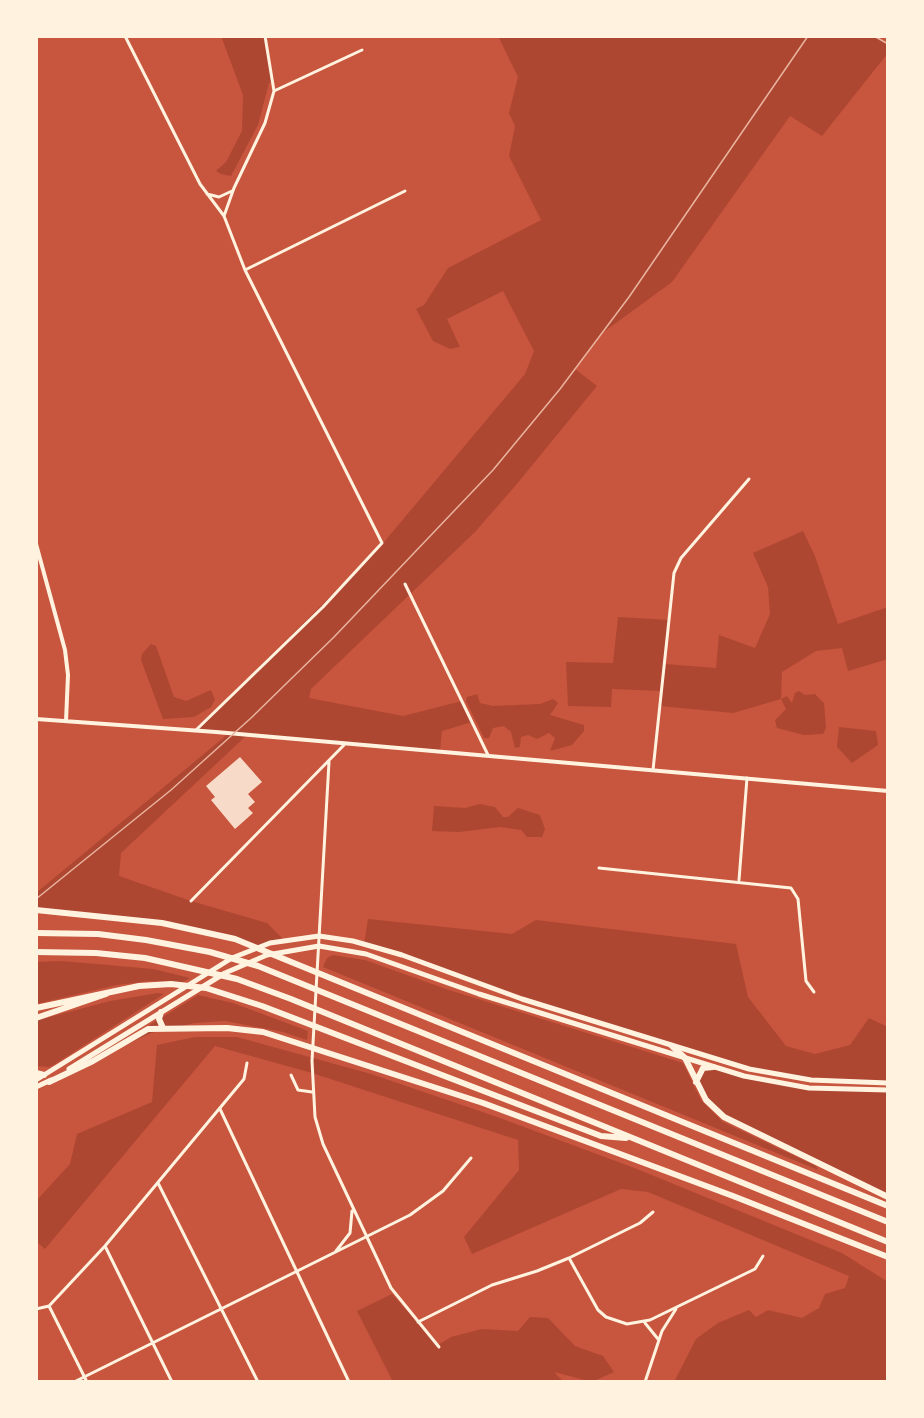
<!DOCTYPE html>
<html>
<head>
<meta charset="utf-8">
<style>
  body { margin:0 }
  #map { position:relative; width:924px; height:1418px; overflow:hidden; background:#c8553d; font-family:Poppins,sans-serif }
  canvas { display:block }
  .frame { position:absolute; inset:0; border:38px solid #fff3e0; pointer-events:none }
</style>
</head>
<body>
<div id="map">
<canvas width="924" height="1418"></canvas>
<div class="frame"></div>
</div>
<script>
const ctx = document.querySelector('canvas').getContext('2d');
ctx.lineJoin = 'round';
function fillPath(path, color) {
  ctx.fillStyle = color;
  ctx.fill(path, 'evenodd');
}
function shape(rows) {
  const path = new Path2D();
  for (const r of rows) {
    path.moveTo(r[0], r[1]);
    for (let i = 2; i < r.length; i += 2) path.lineTo(r[i], r[i + 1]);
  }
  return path;
}
function trace(path, color, width, dash) {
  ctx.strokeStyle = color;
  ctx.lineWidth = width;
  ctx.lineCap = dash ? 'butt' : 'round';
  ctx.setLineDash(dash || []);
  ctx.stroke(path);
}
const green = shape([
  [221,36,265,36,274,81,269,83,258,125,231,176,221,174,216,171,226,162,242,131,243,95],
  [498,36,874,36,888,44,888,53,822,136,790,116,672,282,601,334,575,369,597,386,516,485,475,532,311,689,309,698,403,716,462,701,472,722,442,731,440,752,247,735,121,853,119,876,191,901,267,923,284,940,256,947,205,931,36,910,36,893,228,734,195,731,379,548,525,374,534,351,503,291,447,319,460,347,450,349,433,341,416,309,424,305,448,268,541,220,509,156,515,126,509,113,518,77],
  [803,531,815,556,838,624,888,607,888,659,848,671,842,648,816,651,782,672,781,699,787,696,792,703,795,693,799,691,805,695,815,694,824,703,826,728,823,734,804,735,777,728,775,720,786,709,781,699,733,713,660,706,661,691,612,689,611,707,568,706,566,662,613,663,618,617,669,620,665,664,716,668,719,635,755,648,770,614,768,587,753,553],
  [151,644,156,646,174,697,186,701,211,690,215,700,211,707,194,717,163,719,141,660,142,654],
  [477,694,480,703,493,706,540,704,553,699,558,703,550,715,584,725,584,731,572,745,550,751,555,738,549,733,537,739,528,735,521,737,520,747,515,748,511,732,504,726,493,728,489,738,484,738,466,701,467,697],
  [839,727,876,731,878,745,852,763,837,747],
  [480,804,495,807,503,817,508,817,518,808,540,815,545,829,542,837,527,837,521,830,500,827,459,832,432,831,434,806,465,808],
  [368,919,512,934,536,920,736,944,748,997,786,1046,815,1054,850,1045,869,1018,888,1027,888,1083,790,1077,672,1046,364,944],
  [333,955,365,960,446,989,683,1063,701,1100,723,1122,816,1166,818,1170,323,967,327,958],
  [62,961,153,969,190,978,183,982,149,981,117,985,36,1004,36,962],
  [158,993,164,994,55,1064,49,1067,36,1066,38,1020,110,1001],
  [198,995,233,1003,308,1031,307,1040,283,1032,225,1021,195,1023,151,1033,114,1050,113,1048],
  [195,1037,237,1037,371,1074,500,1118,637,1169,842,1253,888,1282,888,1382,674,1382,696,1339,718,1323,749,1310,756,1317,768,1310,802,1318,819,1308,825,1294,845,1288,849,1276,648,1192,621,1189,472,1254,464,1237,519,1170,518,1140,312,1073,215,1046,45,1249,36,1241,36,1201,70,1164,77,1134,152,1102,157,1045],
  [707,1067,809,1088,888,1090,888,1197,750,1132,709,1104,697,1076],
  [392,1294,438,1345,451,1337,482,1329,518,1331,530,1317,548,1318,575,1346,603,1356,614,1372,592,1382,554,1372,564,1382,393,1382,357,1311]
]);
const building = shape([
  [240,757,262,782,248,794,255,802,248,808,253,813,235,829,211,800,215,797,206,786]
]);
const minor = shape([
  [125,36,200,184,224,216],
  [274,91,362,50],
  [207,194,219,197,232,191],
  [245,270,405,191],
  [405,584,488,755],
  [196,730,323,607,382,543,245,270,224,216,234,188,265,123,274,91,265,36],
  [329,762,312,1061,315,1117,323,1144,391,1288,439,1347],
  [653,770,674,573,681,558,749,479],
  [599,868,791,888,798,899,806,981,814,992],
  [739,880,747,778],
  [191,901,344,745],
  [291,1075,298,1090,312,1092],
  [220,1109,349,1382],
  [158,1183,258,1382],
  [105,1246,172,1382],
  [336,1251,350,1233,352,1211],
  [569,1258,598,1310,606,1317,627,1324,650,1320,755,1269,763,1256],
  [49,1306,87,1382],
  [36,1309,49,1306,105,1246,244,1079,247,1063],
  [418,1322,492,1285,537,1271,569,1258,640,1223,653,1212],
  [645,1323,658,1339],
  [74,1382,410,1215,443,1191,471,1158],
  [645,1382,662,1331,676,1309]
]);
const tertiary = shape([
  [36,544,65,650,68,675,66,721],
  [36,719,216,732,888,791]
]);
const primary = shape([
  [69,1069,225,973,267,955,319,946,366,954,479,994,744,1076,809,1088,888,1090],
  [36,1080,232,958,270,943,319,936,353,941,402,955,522,999,749,1069,811,1080,888,1083],
  [36,1087,51,1080]
]);
const motorway = shape([
  [36,910,162,923,235,939,888,1206],
  [36,933,98,934,146,940,210,952,258,966,888,1222],
  [36,952,96,953,145,958,237,979,291,999,888,1242],
  [36,1008,139,986,171,984,206,988,262,1006,601,1136,626,1138],
  [161,1012,159,1019,163,1028],
  [36,1018,106,994],
  [672,1046,685,1058,706,1100,724,1117,888,1197],
  [36,1073,44,1075],
  [49,1082,93,1061,148,1029,227,1028,263,1032,483,1103,733,1196,888,1257],
  [696,1082,703,1068,713,1067]
]);
const rail = shape([
  [874,36,888,44],
  [36,899,171,790,251,718,334,637,493,470,560,389,629,297,808,36]
]);
fillPath(green, '#ae4732');
fillPath(building, '#f7dbc8');
trace(minor, '#fff3e0', 3);
trace(tertiary, '#fff3e0', 4);
trace(primary, '#fff3e0', 5);
trace(motorway, '#fff3e0', 6);
trace(rail, '#e9b49f', 1.5);
</script>
</body>
</html>
